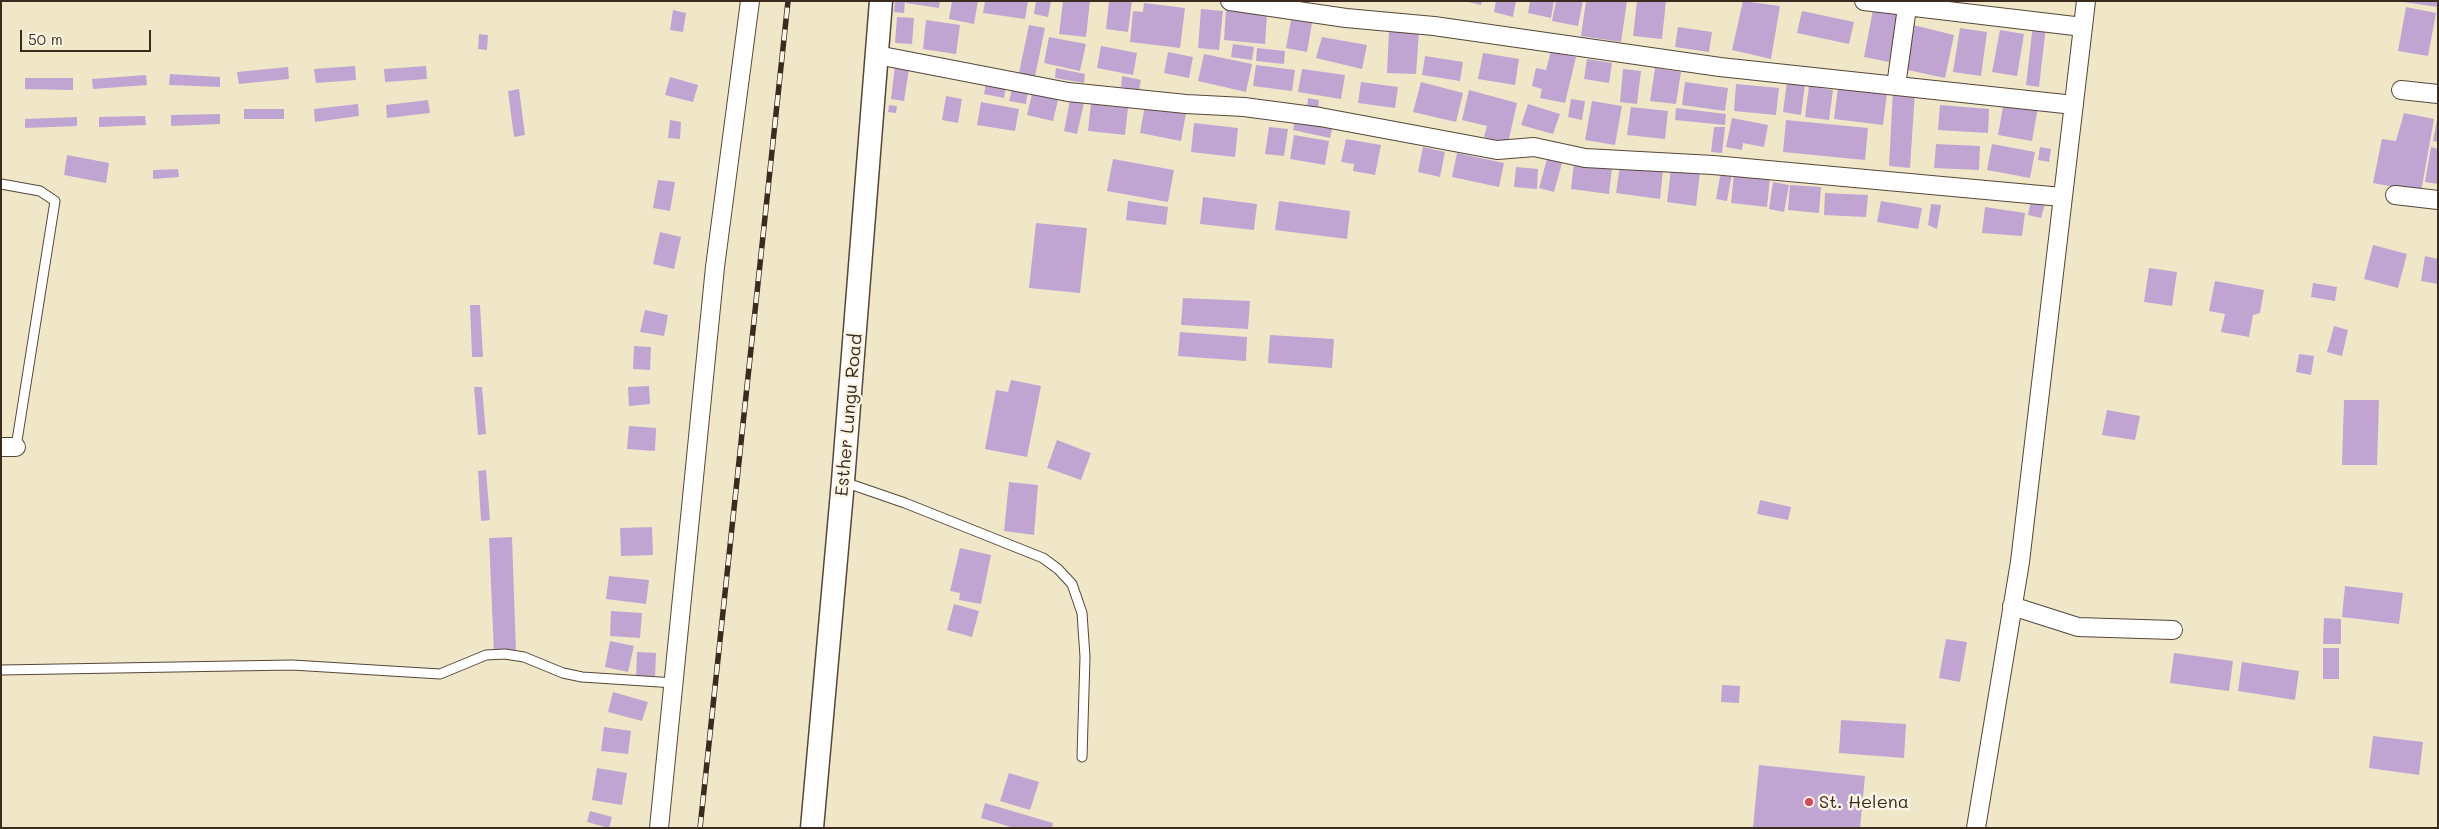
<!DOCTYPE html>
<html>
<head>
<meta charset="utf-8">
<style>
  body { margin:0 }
  #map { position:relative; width:2439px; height:829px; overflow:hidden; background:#f0e7c9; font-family:Mali,sans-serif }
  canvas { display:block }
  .frame { position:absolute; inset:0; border:2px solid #3b2a1e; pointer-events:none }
  .scale { position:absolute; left:20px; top:30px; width:131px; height:22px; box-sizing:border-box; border:2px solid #3b2a1e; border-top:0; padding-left:6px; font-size:15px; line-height:18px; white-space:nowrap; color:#3b2a1e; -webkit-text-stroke:4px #fcf5e5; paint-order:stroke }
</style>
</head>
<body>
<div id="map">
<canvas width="2439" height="829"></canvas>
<div class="frame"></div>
<div class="scale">50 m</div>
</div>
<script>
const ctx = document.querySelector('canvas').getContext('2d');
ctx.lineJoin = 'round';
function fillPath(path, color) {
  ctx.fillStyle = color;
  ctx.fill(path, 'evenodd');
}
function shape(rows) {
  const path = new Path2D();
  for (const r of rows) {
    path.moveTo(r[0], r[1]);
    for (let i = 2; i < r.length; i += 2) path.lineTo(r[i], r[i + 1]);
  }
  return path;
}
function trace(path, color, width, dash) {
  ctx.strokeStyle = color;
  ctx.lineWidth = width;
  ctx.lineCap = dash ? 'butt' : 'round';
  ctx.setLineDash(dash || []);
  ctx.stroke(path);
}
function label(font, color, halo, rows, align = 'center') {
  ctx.font = font + ' Mali,sans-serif';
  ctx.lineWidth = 5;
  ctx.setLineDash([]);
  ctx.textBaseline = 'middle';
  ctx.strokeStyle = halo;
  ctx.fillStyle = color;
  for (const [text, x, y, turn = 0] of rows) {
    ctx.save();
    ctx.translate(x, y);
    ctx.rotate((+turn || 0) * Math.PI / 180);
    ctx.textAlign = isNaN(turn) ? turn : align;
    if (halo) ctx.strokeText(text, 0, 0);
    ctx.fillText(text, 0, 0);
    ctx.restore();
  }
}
const building = shape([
  [895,1,905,1,904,13,894,12],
  [906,1,940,1,939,8,906,3],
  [952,1,978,1,974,24,949,19],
  [985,1,1028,1,1025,19,983,13],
  [1036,1,1051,1,1048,17,1034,14],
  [1063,1,1090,1,1086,37,1059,34],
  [1109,1,1132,1,1128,32,1106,29],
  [1464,1,1482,1,1481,5],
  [1496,1,1516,1,1513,17,1494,12],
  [1530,1,1554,1,1551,18,1528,13],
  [1556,1,1583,1,1578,26,1552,21],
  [1586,1,1627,1,1621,42,1581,36],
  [1637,1,1666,1,1662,39,1633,36],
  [1743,1,1780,6,1771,59,1732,50],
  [2403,1,2438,1,2438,7,2403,2],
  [1144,3,1185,8,1180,48,1130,42,1133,11,1143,12],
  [2406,7,2436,13,2428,56,2398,51],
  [1201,9,1223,11,1219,50,1198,48],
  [673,10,686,13,683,32,670,30],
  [1226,10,1267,14,1265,44,1224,40],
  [1873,10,1898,14,1889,62,1864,57],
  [1802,11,1854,22,1849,44,1797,33],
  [897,17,914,18,912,44,895,43],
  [926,20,960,25,956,54,923,49],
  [1291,20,1312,23,1307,52,1286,48],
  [2033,24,2046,26,2039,87,2026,85],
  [1029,25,1045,28,1035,76,1019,73],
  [1913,25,1954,35,1945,78,1903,69],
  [1678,27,1712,32,1709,52,1675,47],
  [1960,28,1987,32,1981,76,1953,72],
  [1389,30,1419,31,1416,74,1387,73],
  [2000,30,2024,34,2017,76,1992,72],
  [479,34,488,35,487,50,478,49],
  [1049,37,1086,44,1080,71,1044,63],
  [1322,37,1367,45,1362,69,1316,58],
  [1233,44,1254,47,1252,60,1231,57],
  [1101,46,1137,53,1133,75,1097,68],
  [1257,48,1285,51,1284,64,1256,61],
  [1551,51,1576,57,1565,103,1540,98,1542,89,1532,86,1536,68,1546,70],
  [1168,52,1193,57,1189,78,1164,73],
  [1483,53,1519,59,1515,85,1478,79],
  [1204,54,1252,64,1246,92,1198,81],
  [1425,56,1463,62,1460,81,1422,75],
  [1587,59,1612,63,1609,83,1584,79],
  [1256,65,1295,70,1292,91,1253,86],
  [355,66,356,80,316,83,314,69],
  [426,66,427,79,385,82,384,69],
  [895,66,909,68,904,101,891,99],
  [288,67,289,79,239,84,237,72],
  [1056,68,1085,74,1084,83,1055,78],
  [1655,68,1681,72,1676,104,1650,101],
  [1302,69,1345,75,1341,99,1298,92],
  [1623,69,1641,71,1637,104,1620,102],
  [170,74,220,77,220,87,169,85],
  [146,75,147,85,93,89,92,79],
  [1122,76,1141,80,1139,90,1121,87],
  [670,77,698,85,693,102,665,95],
  [25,78,73,78,73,90,25,89],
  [986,82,1006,86,1004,98,984,94],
  [1361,82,1398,87,1395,108,1358,103],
  [1421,82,1463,93,1456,122,1413,112],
  [1685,82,1728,88,1725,111,1682,105],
  [1787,82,1805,85,1801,115,1783,112],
  [1736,84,1779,88,1776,115,1734,111],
  [1809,86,1833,90,1829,120,1805,117],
  [1838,87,1887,93,1883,125,1834,119],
  [519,89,525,135,514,137,508,91],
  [1012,89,1028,91,1026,104,1009,101],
  [1469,90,1517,103,1508,143,1484,137,1487,126,1462,120],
  [1893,90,1915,91,1910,168,1889,166],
  [1032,94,1058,100,1053,121,1027,115],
  [946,96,962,99,958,123,942,120],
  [1308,98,1319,100,1318,110,1307,109],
  [1571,99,1585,101,1582,120,1568,117],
  [428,100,430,113,387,118,386,105],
  [1070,100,1084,103,1077,134,1064,131],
  [1592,101,1622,106,1615,145,1585,140],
  [2004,101,2038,107,2032,141,1998,135],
  [981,102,1019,109,1015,131,977,125],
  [358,104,359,116,315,122,314,109],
  [1091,104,1128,108,1125,135,1088,131],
  [1528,104,1560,114,1553,134,1521,125],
  [889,105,897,106,896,113,888,112],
  [1145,105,1186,113,1181,141,1140,133],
  [1940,105,1989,109,1988,133,1938,130],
  [1631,107,1668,111,1665,139,1627,135],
  [1676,108,1726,114,1725,125,1675,120],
  [244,109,284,109,284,119,244,119],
  [2404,113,2434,119,2421,192,2373,183,2382,139,2396,141],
  [220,114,220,124,171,126,171,115],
  [145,116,146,125,99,127,99,117],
  [77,117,77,126,25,128,25,119],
  [1295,117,1333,126,1330,138,1293,130],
  [1732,118,1768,125,1764,147,1743,143,1742,150,1726,147],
  [670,120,681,122,680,139,668,138],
  [1786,120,1868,128,1865,160,1783,152],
  [2437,120,2438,120,2438,142,2433,141],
  [1194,123,1238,128,1235,157,1191,152],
  [1269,127,1288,129,1284,156,1265,154],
  [1714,127,1725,127,1722,153,1711,152],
  [1294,135,1329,141,1325,165,1290,159],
  [1346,139,1381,145,1375,175,1353,171,1354,164,1341,162],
  [1936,144,1980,146,1979,170,1934,168],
  [1992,144,2035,152,2030,178,1987,170],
  [1423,147,1445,152,1440,177,1418,172],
  [2040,147,2051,149,2049,162,2038,160],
  [2431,147,2438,149,2438,184,2425,182],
  [1457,153,1504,163,1499,187,1452,177],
  [67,155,109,163,106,183,64,175],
  [1113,159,1174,170,1168,202,1107,191],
  [1547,159,1562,163,1554,192,1539,188],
  [1574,163,1612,168,1609,194,1571,189],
  [1620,165,1663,170,1660,199,1616,193],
  [1722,166,1733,168,1727,201,1716,199],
  [1516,167,1538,169,1537,189,1514,187],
  [178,169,179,177,153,179,153,170],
  [1671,169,1700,172,1696,206,1667,202],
  [1734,174,1770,177,1767,207,1731,203],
  [658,180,675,182,670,211,653,208],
  [1773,182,1789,185,1784,212,1769,209],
  [1790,185,1821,187,1819,213,1788,210],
  [1825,193,1868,195,1866,217,1824,215],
  [1203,197,1257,204,1254,230,1200,224],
  [2031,199,2046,201,2041,218,2028,215],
  [1128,201,1168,207,1166,225,1126,220],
  [1279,201,1350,211,1347,239,1275,230],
  [1881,201,1922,208,1918,229,1877,222],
  [1931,204,1941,205,1937,229,1928,225],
  [1985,207,2025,213,2022,236,1982,233],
  [1036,223,1087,228,1080,293,1029,288],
  [660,232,681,237,674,269,653,264],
  [2373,245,2407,254,2398,288,2364,279],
  [2425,256,2438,259,2438,284,2421,281],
  [2149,268,2177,272,2172,306,2144,302],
  [2215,281,2264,290,2260,313,2253,315,2249,337,2221,332,2225,314,2209,311],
  [2313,283,2337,287,2335,301,2311,297],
  [1183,298,1250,301,1248,329,1181,325],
  [470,305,480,305,483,357,472,357],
  [645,310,668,315,664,336,640,332],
  [2334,326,2348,330,2342,356,2327,352],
  [1180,332,1247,337,1246,361,1178,356],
  [1270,335,1334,339,1332,368,1268,363],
  [634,346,651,347,650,370,633,369],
  [2299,354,2314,356,2311,375,2296,372],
  [1011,380,1041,386,1027,457,985,449,996,390,1008,392],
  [649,386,650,404,629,406,628,387],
  [474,387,482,387,486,434,478,435],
  [2344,400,2379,400,2377,465,2342,465],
  [2107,410,2140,416,2135,440,2102,435],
  [629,426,656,428,655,451,627,449],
  [1057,440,1091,453,1081,480,1047,468],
  [486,470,490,520,481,521,478,471],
  [1009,482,1038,485,1034,535,1004,531],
  [1760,500,1791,507,1788,520,1757,514],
  [652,527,653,555,621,556,620,528],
  [512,537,516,652,494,653,489,538],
  [960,548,991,555,981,604,959,600,960,593,950,591],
  [609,576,649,580,646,604,606,599],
  [2345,586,2403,593,2399,624,2342,617],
  [954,604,979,611,972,637,947,630],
  [611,611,642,613,640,638,610,636],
  [2324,618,2341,619,2341,644,2323,644],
  [1946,639,1967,642,1960,682,1939,678],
  [610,641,634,646,628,672,605,667],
  [2323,648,2339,648,2339,679,2323,679],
  [637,652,656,653,655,679,636,678],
  [2174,653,2233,661,2229,691,2170,683],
  [2242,662,2299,671,2295,700,2238,691],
  [1722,685,1740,686,1739,703,1721,702],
  [613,692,648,702,642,721,608,712],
  [1841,720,1906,724,1904,758,1839,753],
  [604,727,631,731,628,754,601,751],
  [2373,736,2423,742,2419,775,2369,768],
  [1759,765,1865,776,1860,828,1753,828],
  [597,768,627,773,622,805,592,800],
  [1009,773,1039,782,1030,810,1000,801],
  [985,803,1053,823,1052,828,1014,828,981,818],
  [590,811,612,817,609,828,587,822]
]);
const service = shape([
  [1,184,40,191,55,201,16,447],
  [844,482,905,503,1043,558,1058,569,1072,584,1082,613,1085,657,1082,757],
  [1,670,292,665,440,674,486,655,505,654,524,657,563,673,582,677,675,683]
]);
const minor = shape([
  [1230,1,1346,18,1434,26,1720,67,2074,105],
  [1864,1,2083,27],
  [877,55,1068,92,1186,104,1244,107,1320,117,1497,150,1534,147,1585,158,1713,165,2062,197],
  [1896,86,1907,7],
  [2401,90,2438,94],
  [2395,195,2438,200],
  [1,447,16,447],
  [2012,606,2078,627,2173,630],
  [659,828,715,267,750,1],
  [1976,828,2020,562,2086,1]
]);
const tertiary = shape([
  [812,828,843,481,881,1]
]);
const rail = shape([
  [700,828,788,1]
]);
const markers = [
  [1809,802,5,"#d1495b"]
];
const streetNames = [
  ["Esther Lungu Road",849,415,-85]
];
const poiNames = [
  ["St. Helena",1819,802]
];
fillPath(building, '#c0a5d3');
trace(service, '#564638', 11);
trace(minor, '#564638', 20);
trace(tertiary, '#564638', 25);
trace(service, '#fff', 9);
trace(minor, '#fff', 18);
trace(tertiary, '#fff', 22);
trace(rail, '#3b2a1e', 5.5);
trace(rail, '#fcf5e5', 4, [11]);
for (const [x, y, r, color] of markers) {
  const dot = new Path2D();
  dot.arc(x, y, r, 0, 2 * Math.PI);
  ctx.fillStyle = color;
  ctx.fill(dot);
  trace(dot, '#fcf5e5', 2);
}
label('18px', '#3b2a1e', '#fcf5e5', streetNames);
label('18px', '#3b2a1e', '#fcf5e5', poiNames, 'left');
</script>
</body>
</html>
